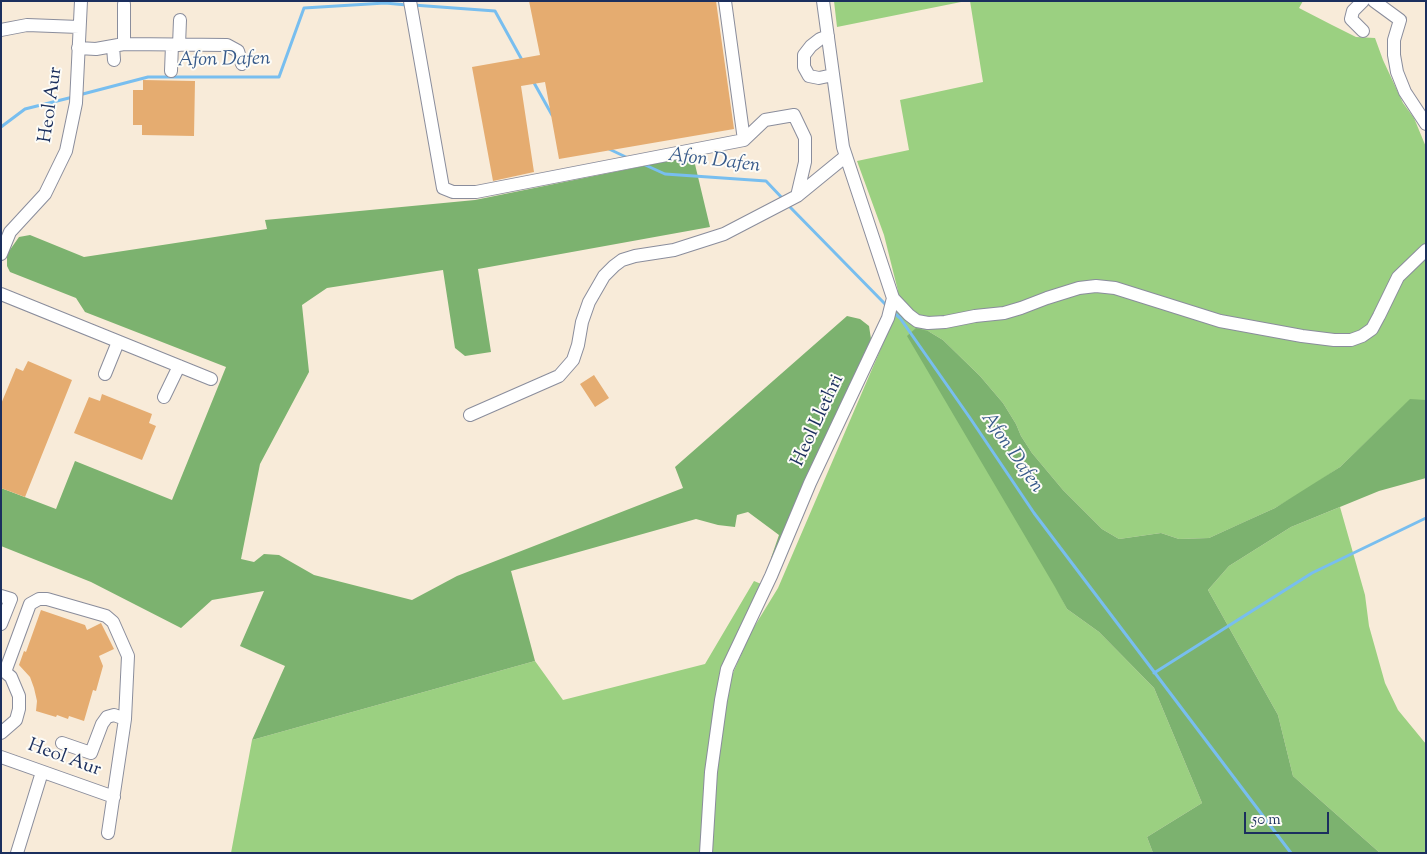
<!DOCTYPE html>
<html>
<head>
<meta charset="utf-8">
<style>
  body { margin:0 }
  #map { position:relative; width:1427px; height:854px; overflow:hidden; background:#f8ebd9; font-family:"Sorts Mill Goudy",serif }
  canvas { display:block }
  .frame { position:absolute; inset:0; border:2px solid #1b2f5e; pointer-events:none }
  .scale { position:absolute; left:1244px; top:812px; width:85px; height:22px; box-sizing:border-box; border:2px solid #1b2f5e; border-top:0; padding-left:6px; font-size:15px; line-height:18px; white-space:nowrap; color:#1b2f5e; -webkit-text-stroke:4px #fdfcf7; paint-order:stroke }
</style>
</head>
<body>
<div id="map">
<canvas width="1427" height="854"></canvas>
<div class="frame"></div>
<div class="scale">50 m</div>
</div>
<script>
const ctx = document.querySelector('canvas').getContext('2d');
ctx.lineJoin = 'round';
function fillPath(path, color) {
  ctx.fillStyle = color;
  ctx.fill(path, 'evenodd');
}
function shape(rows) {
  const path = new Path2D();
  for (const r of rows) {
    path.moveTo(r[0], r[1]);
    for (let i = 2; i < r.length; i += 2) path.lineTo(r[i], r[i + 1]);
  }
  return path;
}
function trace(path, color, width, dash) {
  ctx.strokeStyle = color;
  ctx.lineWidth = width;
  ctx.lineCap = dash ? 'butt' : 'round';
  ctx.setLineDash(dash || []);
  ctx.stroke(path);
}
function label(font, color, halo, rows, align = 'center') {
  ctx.font = font + ' "Sorts Mill Goudy",serif';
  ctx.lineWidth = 4;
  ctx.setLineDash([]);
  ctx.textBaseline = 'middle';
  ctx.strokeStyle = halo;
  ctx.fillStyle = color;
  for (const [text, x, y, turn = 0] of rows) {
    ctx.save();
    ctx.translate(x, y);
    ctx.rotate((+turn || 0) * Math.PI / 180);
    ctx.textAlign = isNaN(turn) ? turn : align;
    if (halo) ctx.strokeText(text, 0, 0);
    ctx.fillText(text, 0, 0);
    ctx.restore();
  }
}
const green = shape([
  [834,1,966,1,837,27],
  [970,1,1303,1,1299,8,1332,25,1356,37,1375,38,1383,60,1403,103,1414,118,1426,147,1426,400,1410,400,1340,467,1304,491,1275,508,1209,538,1179,539,1161,533,1119,539,1102,529,1063,490,1032,453,1021,436,1016,424,1003,403,980,376,943,340,928,331,1067,609,1099,632,1154,688,1202,803,1147,837,1153,853,711,853,715,784,723,704,733,673,751,632,778,588,894,318,898,291,884,235,857,161,909,150,900,100,983,82],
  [1340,507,1365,595,1369,626,1385,683,1398,710,1426,744,1426,853,1380,853,1293,776,1278,715,1208,590,1229,566,1291,527],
  [754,581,766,586,727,669,706,853,231,853,252,740,535,661,563,700,705,664]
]);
const forest = shape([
  [693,156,710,227,478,269,491,352,465,356,455,348,443,270,327,288,302,305,309,372,260,464,241,559,254,562,264,554,279,555,314,575,412,600,457,576,683,488,675,467,847,316,860,319,869,326,871,339,781,551,771,558,779,535,748,512,737,515,735,527,718,525,696,519,511,571,535,661,252,740,285,666,240,646,264,591,212,600,181,628,91,582,1,546,1,488,56,509,75,461,172,500,226,367,85,312,76,298,10,272,7,266,7,254,19,237,30,235,84,257,267,229,265,220,475,200],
  [916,328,928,331,943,340,980,376,1003,403,1016,424,1021,436,1032,453,1063,490,1102,529,1119,539,1161,533,1179,539,1209,538,1244,522,1275,508,1340,467,1410,399,1426,400,1426,478,1379,491,1291,527,1229,566,1208,590,1278,715,1293,776,1380,853,1153,853,1147,837,1202,803,1154,688,1099,632,1067,609,1055,587,907,336]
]);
const stream = shape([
  [413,5,495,11,522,60],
  [533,81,552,115],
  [79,95,148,77,279,77,304,8,385,3,407,5],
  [1,127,25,109,73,97],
  [609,149,628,158],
  [643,164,665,174,766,181,784,200],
  [788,205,887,306],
  [893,312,900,318,970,418,1034,513,1291,853],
  [1154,673,1312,573,1426,518]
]);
const building = shape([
  [529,1,716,1,734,129,559,159,545,82,521,86,534,172,493,181,472,67,540,55],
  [143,80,195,81,194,136,142,135,142,125,133,125,133,90,143,90],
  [28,361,72,380,25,497,1,488,1,404,16,368,23,371],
  [594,375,609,398,595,407,580,384],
  [102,394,152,414,149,423,156,426,142,460,74,433,89,397,100,401],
  [41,610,85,625,87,630,101,623,114,649,99,656,103,666,96,691,93,690,84,721,69,716,68,719,57,715,56,717,36,711,37,701,34,688,30,677,19,665,24,651,26,652]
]);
const minor = shape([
  [410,1,443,188,453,192,476,192,744,140,765,120,794,115,805,138,805,162,797,196],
  [725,1,744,140],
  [1374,1,1400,20,1394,40,1394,55,1397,72,1405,92,1426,124],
  [124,4,124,44],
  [1,30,27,25,79,27],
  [1363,31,1351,19,1353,11,1363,1],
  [828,36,820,39,811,46,804,55,804,67,809,76,819,78,833,75],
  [179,45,180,20],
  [113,46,114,60],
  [78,48,96,49,124,44,227,45,238,51,242,64],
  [171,71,172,45],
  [1,254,10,232,45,194,66,151,76,103,81,1],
  [1,294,211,379],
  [893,298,909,315,917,321,928,323,945,322,975,316,1004,313,1021,308,1047,298,1079,288,1096,286,1115,288,1220,321,1302,336,1334,340,1351,340,1362,336,1372,329,1379,316,1398,277,1426,250],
  [105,374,118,342],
  [164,397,179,366],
  [470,415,559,376,573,360,578,345,582,322,589,302,604,276,614,266,622,260,635,256,674,250,724,234,797,196,846,156],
  [1,596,11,599,1,624],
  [1,671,5,672,11,677,19,696,19,709,16,720,1,733],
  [5,672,30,604,39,599,47,599,106,616,113,622,128,656,125,719,108,833],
  [62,743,91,753,102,724,107,717,114,715,125,719],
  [1,757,114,797],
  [17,853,42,772],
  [706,853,711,772,721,700,727,669,771,576,810,483,888,318,893,298,843,147,823,1]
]);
const streetNames = [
  ["Heol Aur",52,105,-82],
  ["Heol Llethri",819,421,-65],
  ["Heol Aur",64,759,20]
];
const waterNames = [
  ["Afon Dafen",224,61,-1],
  ["Afon Dafen",714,162,7],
  ["Afon Dafen",1011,453,55]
];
fillPath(green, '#9bd081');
fillPath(forest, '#7cb26f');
trace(stream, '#78beef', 3);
fillPath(building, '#e5ac70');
trace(minor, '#8a8d9c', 14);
trace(minor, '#fff', 12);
label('19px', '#1b2f5e', '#fdfcf7', streetNames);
label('italic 20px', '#375a8a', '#fdfcf7', waterNames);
</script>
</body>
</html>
